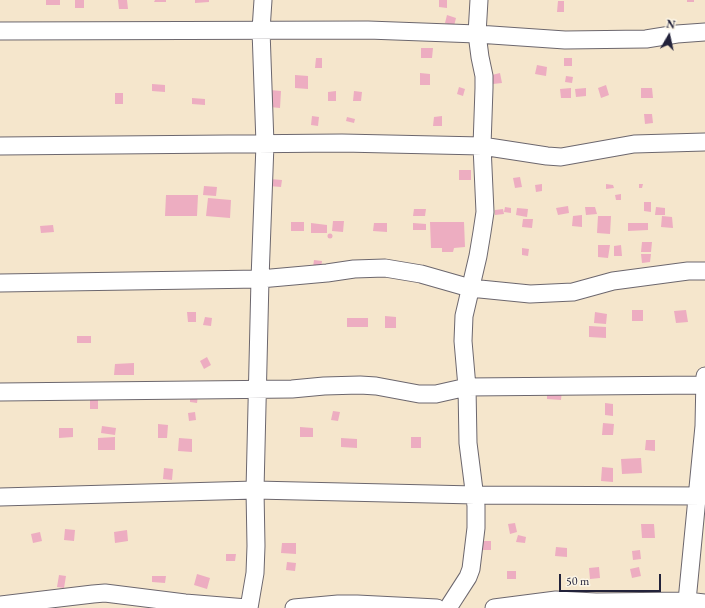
<!DOCTYPE html>
<html>
<head>
<meta charset="utf-8">
<style>
  body { margin:0 }
  #map { position:relative; width:705px; height:608px; overflow:hidden; background:#f5e6cc; font-family:"EB Garamond",serif }
  canvas { display:block }
  .north { position:absolute; left:649px; top:16px; width:40px; height:40px; -webkit-text-stroke:3px #fcf5e5; paint-order:stroke; rotate:9deg; font-size:11px; font-weight:700; line-height:16px; text-align:center; color:#22223b }
  .north::after { content:''; display:block; margin:auto; width:14px; height:18px; background:#22223b; clip-path:polygon(50% 0,100% 100%,50% 72%,0 100%) }
  .scale { position:absolute; left:559px; top:574px; width:102px; height:18px; box-sizing:border-box; border:2px solid #22223b; border-top:0; padding-left:5px; font-size:12px; line-height:14px; white-space:nowrap; color:#22223b; -webkit-text-stroke:3px #fcf5e5; paint-order:stroke }
</style>
</head>
<body>
<div id="map">
<canvas width="705" height="608"></canvas>
<div class="north">N</div>
<div class="scale">50 m</div>
</div>
<script>
const ctx = document.querySelector('canvas').getContext('2d');
ctx.lineJoin = 'round';
function fillPath(path, color) {
  ctx.fillStyle = color;
  ctx.fill(path, 'evenodd');
}
function shape(rows) {
  const path = new Path2D();
  for (const r of rows) {
    if (r.length === 3) {
      path.moveTo(r[0] + r[2], r[1]);
      path.arc(r[0], r[1], r[2], 0, 2 * Math.PI);
      continue;
    }
    path.moveTo(r[0], r[1]);
    for (let i = 2; i < r.length; i += 2) path.lineTo(r[i], r[i + 1]);
  }
  return path;
}
function trace(path, color, width, dash) {
  ctx.strokeStyle = color;
  ctx.lineWidth = width;
  ctx.lineCap = dash ? 'butt' : 'round';
  ctx.setLineDash(dash || []);
  ctx.stroke(path);
}
const building = shape([
  [46,0,60,0,60,5,46,5],
  [75,0,84,0,84,8,75,8],
  [118,0,127,0,128,9,119,9],
  [155,0,166,0,166,2,154,2],
  [195,0,209,0,209,2,195,3],
  [439,0,447,0,447,8,439,7],
  [687,0,694,0,694,2,687,2],
  [558,1,564,1,564,12,557,12],
  [447,15,456,18,454,26,445,23],
  [421,48,433,48,432,58,421,58],
  [316,58,322,58,322,68,315,68],
  [564,58,572,58,572,66,564,66],
  [537,65,547,67,546,76,535,74],
  [420,73,430,74,430,85,420,85],
  [500,73,502,83,493,84,492,75],
  [295,75,308,76,308,89,295,88],
  [566,76,573,77,572,83,565,82],
  [152,84,165,85,165,92,152,91],
  [606,85,609,95,601,98,598,88],
  [459,87,465,89,463,96,457,94],
  [571,88,571,98,561,98,560,89],
  [586,88,586,96,576,97,575,89],
  [641,88,652,88,653,98,641,98],
  [270,90,281,91,280,108,270,107],
  [336,91,336,101,328,101,328,92],
  [354,91,362,92,361,101,353,101],
  [115,93,123,93,123,104,115,104],
  [192,98,205,99,205,105,192,104],
  [644,114,652,114,653,123,645,124],
  [312,116,319,117,318,126,311,125],
  [442,116,442,126,433,126,434,117],
  [347,117,355,119,354,123,346,121],
  [459,170,471,170,471,180,459,180],
  [520,177,522,187,515,188,513,178],
  [270,179,282,180,281,187,269,186],
  [542,184,542,191,536,192,535,185],
  [606,184,613,185,614,188,606,189],
  [639,184,643,184,642,188,639,188],
  [204,186,217,187,216,196,203,195],
  [621,194,621,200,616,200,615,195],
  [166,195,198,195,197,216,165,216],
  [208,198,231,200,230,218,206,216],
  [644,202,651,202,651,212,644,211],
  [568,206,569,213,558,215,556,208],
  [505,207,511,208,511,213,504,212],
  [585,207,595,207,597,214,586,215],
  [656,207,665,208,665,215,655,215],
  [517,208,528,209,527,217,516,215],
  [414,209,426,209,425,216,413,216],
  [503,209,504,214,495,215,495,210],
  [582,215,582,227,572,226,573,216],
  [598,216,611,216,610,234,597,233],
  [662,216,672,217,673,228,661,227],
  [523,219,533,219,532,228,522,227],
  [333,221,344,221,343,232,332,231],
  [291,222,304,222,304,231,291,231],
  [430,222,464,222,465,247,454,248,453,252,442,252,442,248,431,248],
  [311,223,327,225,327,233,311,233],
  [374,223,387,223,387,232,373,231],
  [413,223,426,224,426,230,413,230],
  [628,223,648,223,648,230,628,231],
  [53,225,54,232,41,233,40,226],
  [330,236,2.5],
  [642,242,652,242,651,252,641,252],
  [598,245,610,245,608,258,598,257],
  [621,245,622,256,614,256,614,246],
  [522,248,529,249,528,256,522,255],
  [641,254,651,254,650,262,642,263],
  [314,260,322,261,321,268,313,267],
  [632,310,643,310,643,321,632,321],
  [686,310,688,322,676,323,674,311],
  [187,312,196,312,196,322,188,322],
  [595,312,607,314,606,324,594,323],
  [385,316,396,317,396,328,385,328],
  [205,317,212,318,211,326,203,325],
  [347,318,368,318,368,327,347,327],
  [589,326,606,327,606,338,589,337],
  [77,336,91,336,91,343,77,343],
  [207,357,211,365,204,369,200,361],
  [134,363,134,375,114,375,115,364],
  [547,390,562,390,561,400,547,399],
  [190,394,198,395,197,403,190,402],
  [90,400,98,400,98,409,90,409],
  [605,403,613,404,613,416,605,415],
  [333,411,340,412,338,421,331,420],
  [195,412,196,420,189,421,188,413],
  [603,423,614,424,613,435,602,435],
  [158,424,168,425,167,438,158,438],
  [102,426,116,428,115,435,101,433],
  [300,427,313,428,313,437,300,437],
  [59,428,73,428,73,437,59,438],
  [115,437,115,450,98,450,98,438],
  [411,437,421,437,421,448,411,448],
  [179,438,192,439,192,452,178,451],
  [341,438,357,439,357,448,341,447],
  [646,440,655,440,655,451,645,450],
  [641,458,642,473,622,474,621,459],
  [602,467,613,468,613,482,601,481],
  [164,468,173,469,172,480,163,479],
  [515,523,517,532,510,534,508,524],
  [641,524,654,524,655,538,642,538],
  [65,529,75,530,74,541,64,540],
  [127,530,128,541,115,543,114,532],
  [40,532,42,541,33,543,31,534],
  [518,535,526,537,525,543,516,542],
  [479,541,491,541,491,550,479,550],
  [282,543,296,543,296,554,281,553],
  [556,547,567,548,567,557,555,556],
  [640,550,641,559,633,560,632,551],
  [226,554,236,554,235,561,226,561],
  [287,562,296,563,295,571,286,570],
  [599,567,600,578,590,579,589,568],
  [639,567,641,576,632,578,630,569],
  [507,571,516,571,516,579,507,579],
  [197,574,210,578,207,589,194,585],
  [59,575,66,576,64,588,57,587],
  [152,576,166,576,165,583,152,582]
]);
const minor = shape([
  [263,0,261,30,265,144,260,279,327,273,354,269,385,268,421,274,470,288,530,294,573,292,613,281,688,271,705,271],
  [0,31,368,30,477,34,565,40,646,39,677,34,705,32],
  [0,146,342,143,482,146,547,156,561,157,634,144,705,142],
  [0,283,260,279,255,490,256,546,255,573,249,608],
  [0,392,292,389,324,386,360,385,376,386,419,394,436,394,467,387,705,385],
  [0,497,255,490,475,495,705,496],
  [687,601,704,426,705,376],
  [0,605,93,594,105,593,185,603,247,608],
  [294,608,338,604,357,604,437,608],
  [448,608,468,577,471,569,476,528,476,506,468,443,467,387,463,341,464,316,478,256,482,232,485,212,482,146,484,88,484,76,480,57,477,34,479,0],
  [494,608,556,600,596,602,687,601,705,603]
]);
fillPath(building, '#edadc1');
trace(minor, '#6c676e', 19);
trace(minor, '#fff', 17);
</script>
</body>
</html>
